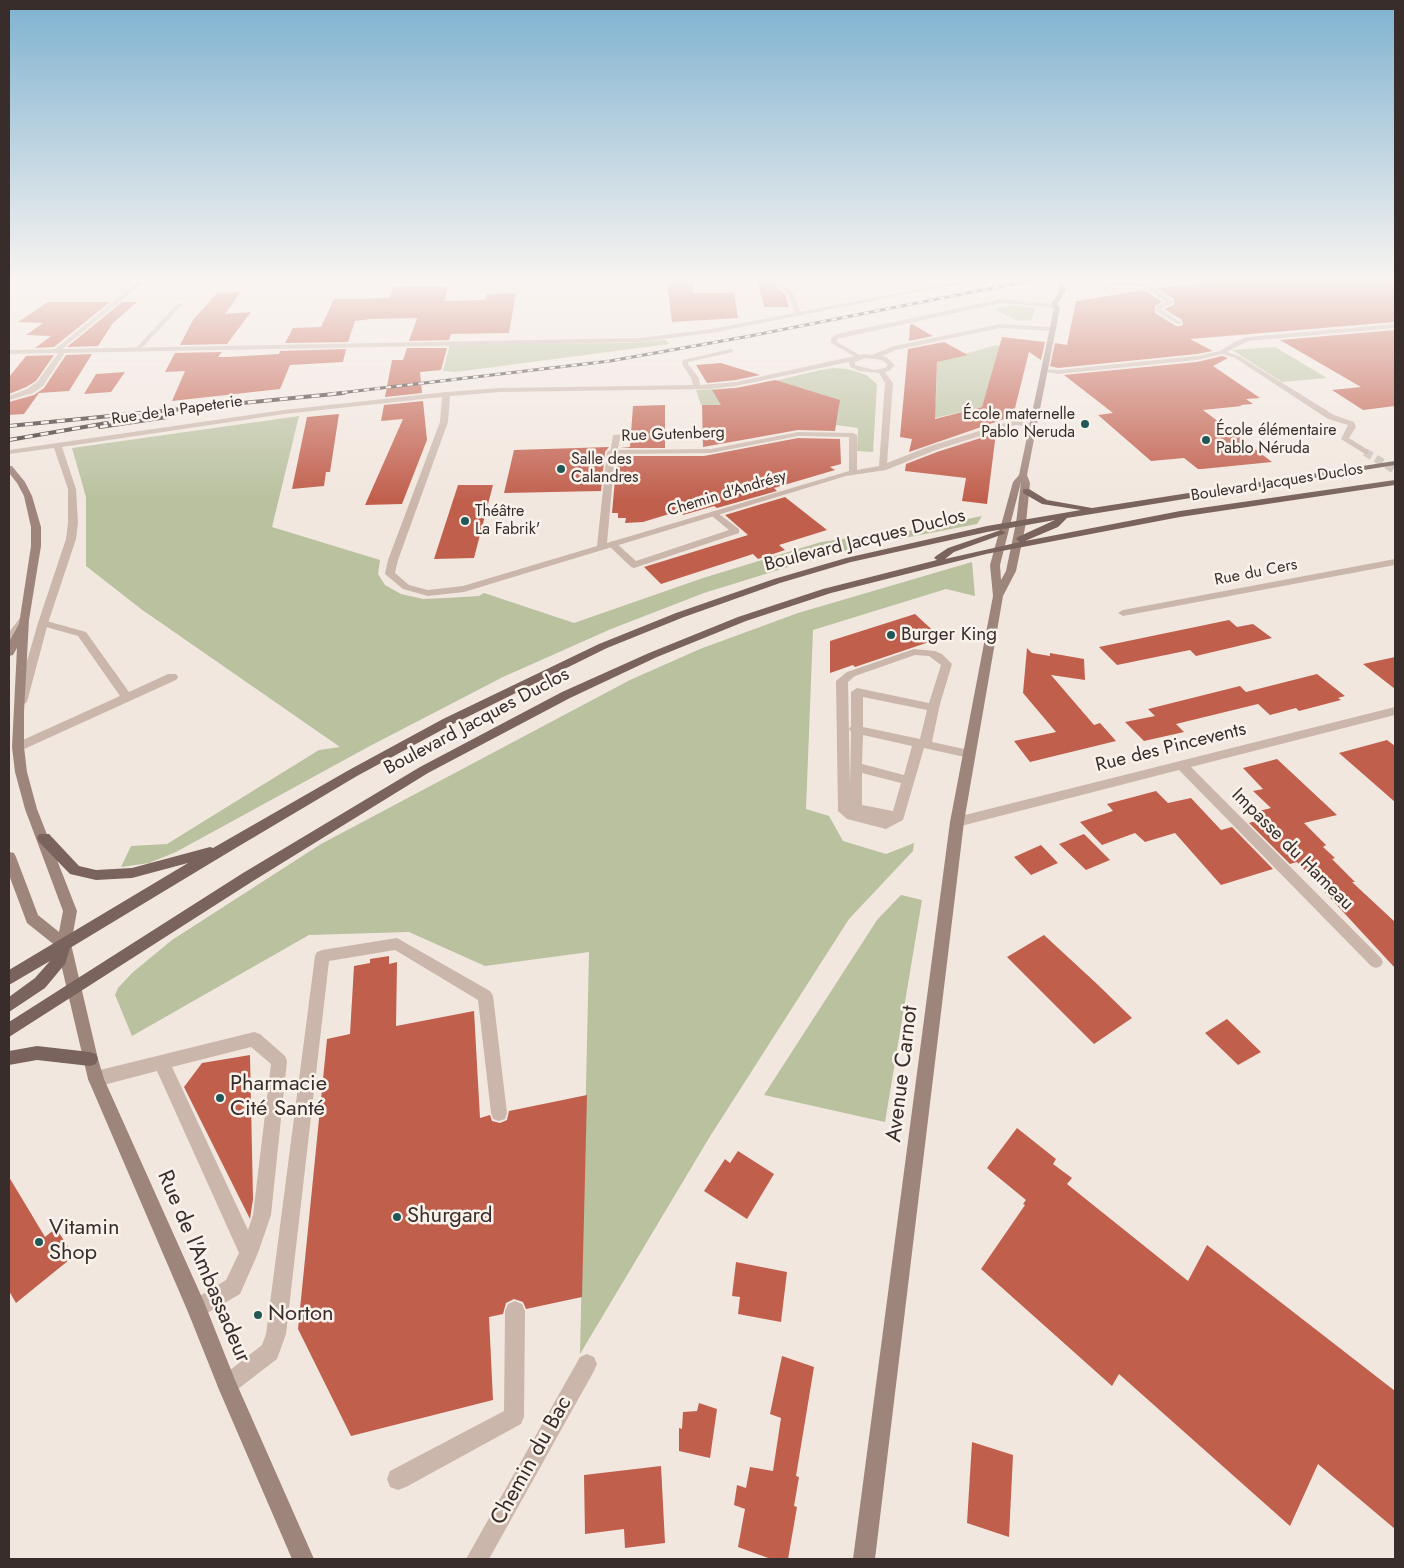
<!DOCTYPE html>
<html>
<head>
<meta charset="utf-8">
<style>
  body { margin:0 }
  #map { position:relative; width:1404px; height:1568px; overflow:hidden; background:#f2e7df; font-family:Jost,sans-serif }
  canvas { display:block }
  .frame { position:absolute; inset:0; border:10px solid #382d2a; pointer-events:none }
</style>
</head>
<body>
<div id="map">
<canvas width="1404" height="1568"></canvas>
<div class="frame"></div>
</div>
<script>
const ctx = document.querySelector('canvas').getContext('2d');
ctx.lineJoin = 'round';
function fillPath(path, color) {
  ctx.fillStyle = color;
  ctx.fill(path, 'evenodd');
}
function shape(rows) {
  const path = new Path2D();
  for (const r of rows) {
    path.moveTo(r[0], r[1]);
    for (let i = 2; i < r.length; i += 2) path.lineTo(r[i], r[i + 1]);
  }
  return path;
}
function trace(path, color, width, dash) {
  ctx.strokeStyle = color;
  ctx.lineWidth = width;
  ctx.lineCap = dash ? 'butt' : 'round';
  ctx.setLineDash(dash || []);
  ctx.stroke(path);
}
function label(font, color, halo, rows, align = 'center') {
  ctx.font = font + ' Jost,sans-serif';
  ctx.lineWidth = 5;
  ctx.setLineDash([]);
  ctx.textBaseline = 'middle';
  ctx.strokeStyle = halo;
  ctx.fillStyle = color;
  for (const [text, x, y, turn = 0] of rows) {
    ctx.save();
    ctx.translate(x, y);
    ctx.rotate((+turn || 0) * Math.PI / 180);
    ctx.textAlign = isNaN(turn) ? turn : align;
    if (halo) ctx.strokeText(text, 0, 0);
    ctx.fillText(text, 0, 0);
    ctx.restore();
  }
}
const green = shape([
  [1011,305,1034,308,1035,311,1031,320,1018,321,994,309],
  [665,340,669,344,456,372,443,371,450,344,626,343],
  [996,345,1001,346,982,407,935,418,935,412,933,412,936,401,937,362],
  [1275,347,1327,378,1282,382,1232,350],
  [833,368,848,369,866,375,877,384,873,452,857,451,858,428,836,425,839,406,830,403,835,399,818,393,812,397,734,405,701,405,696,390,750,387,820,370],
  [299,416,272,527,380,560,378,574,385,585,401,594,423,599,447,598,479,596,484,593,574,623,703,578,821,542,892,532,893,534,982,516,977,524,863,546,801,563,704,593,611,629,503,677,368,747,176,852,149,863,121,867,131,846,167,844,319,750,340,747,141,609,86,566,86,497,72,448],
  [972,562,975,596,946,589,813,630,806,809,829,816,843,841,886,854,914,843,913,851,849,919,709,1138,580,1354,589,952,485,966,409,932,309,935,132,1036,115,995,118,988,132,973,172,940,321,844,630,680,700,649,798,613],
  [901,895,922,900,885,1122,764,1095,877,920]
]);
const building = shape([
  [693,281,693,293,734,293,738,318,672,322,667,282],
  [757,281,782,281,783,284,777,284,776,287,785,294,789,307,764,307],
  [1223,281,1395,281,1395,322,1190,339,1213,351,1197,354,1058,368,1050,366,1055,343,1067,345,1076,301,1144,290,1162,302,1155,306,1155,313,1176,326,1181,326,1183,324,1182,320,1164,309,1174,305,1174,299,1156,288],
  [423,286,448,287,444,301,485,300,487,294,516,293,509,333,451,334,449,340,409,341,417,318,371,319,355,321,348,342,285,343,293,328,321,327,334,299,389,298,393,287],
  [241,292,225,314,251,312,227,344,180,345,193,320,217,293],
  [48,302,110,302,54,347,35,348,51,336,26,335,43,323,18,322],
  [122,302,137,302,113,323,98,346,67,347],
  [912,324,931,335,933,336,909,341,910,325],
  [1395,330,1395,406,1363,410,1332,390,1361,387,1280,340],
  [1002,337,1045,342,1041,360,1029,352,1013,416,909,452,912,439,900,437,908,349,944,342,968,355,937,362,935,419,982,407],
  [407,348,447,348,441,370,420,372,422,393,385,397,392,360,403,360],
  [346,349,343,362,290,365,280,389,172,401,185,371,165,372,175,353,222,352,218,357,228,357,279,354,280,351],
  [92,354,69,391,39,393,24,414,9,415,9,402,34,395,44,388,66,355],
  [54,355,36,381,26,387,9,394,9,377,26,356],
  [1222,356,1228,358,1213,366,1260,398,1246,399,1253,404,1240,405,1242,406,1203,410,1272,462,1202,469,1198,469,1184,458,1151,461,1098,415,1113,413,1064,375,1197,362],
  [721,363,760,375,736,380,707,383,696,365],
  [125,372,111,392,84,394,96,374],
  [775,380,840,400,835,431,798,430,703,447,702,405,721,405,712,390,736,388],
  [423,401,427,440,402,504,365,505,403,419,381,421,384,405],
  [665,405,665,448,620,448,630,447,633,406],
  [339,414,330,472,326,472,324,486,292,489,307,417],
  [996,433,987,504,962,501,966,478,905,471,906,464,937,452],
  [798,438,840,439,841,464,830,467,835,470,774,488,777,491,717,508,714,506,683,515,679,511,643,522,625,523,626,518,618,518,618,513,612,513,617,456,704,456],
  [609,447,605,452,601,491,504,493,514,450],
  [458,485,493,485,474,558,434,559],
  [785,497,827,530,779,545,785,550,758,559,753,554,661,584,644,567,748,535,725,515],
  [915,614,941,638,855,667,853,665,830,673,830,641],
  [1229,620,1237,627,1253,624,1272,638,1196,656,1190,650,1117,665,1099,647],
  [1027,648,1032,653,1050,656,1050,653,1084,659,1085,680,1051,675,1094,725,1100,723,1116,741,1030,762,1014,741,1056,732,1023,693],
  [1395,657,1395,689,1363,664],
  [1317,674,1345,696,1338,698,1341,700,1299,711,1296,708,1270,715,1258,704,1176,724,1184,732,1144,741,1125,722,1155,716,1148,709,1240,686,1246,692],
  [1387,740,1395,746,1395,802,1339,753],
  [1277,759,1337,815,1304,823,1326,845,1323,847,1335,858,1332,859,1355,882,1352,882,1395,922,1395,968,1297,862,1290,864,1249,823,1265,818,1259,811,1271,808,1253,791,1263,789,1243,768],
  [1156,791,1168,803,1191,798,1221,830,1232,827,1273,869,1221,885,1175,833,1145,842,1135,833,1102,845,1080,822,1113,811,1107,804],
  [1084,834,1110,860,1086,870,1059,844],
  [1041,845,1058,863,1031,875,1014,857],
  [1044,935,1096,983,1132,1018,1094,1044,1007,957],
  [389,956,389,964,397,962,396,1026,474,1011,480,1118,490,1115,492,1121,500,1123,507,1120,509,1111,587,1095,582,1297,526,1309,523,1302,514,1299,506,1303,503,1314,489,1317,493,1400,351,1436,298,1329,327,1039,350,1034,354,966,370,963,370,959],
  [1227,1019,1261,1052,1238,1065,1205,1033],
  [250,1055,253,1199,250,1219,184,1087,202,1063],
  [1017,1128,1056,1159,1053,1164,1072,1178,1067,1184,1188,1281,1207,1245,1395,1391,1395,1529,1318,1464,1290,1526,1119,1374,1112,1386,981,1269,1025,1205,1023,1204,1026,1200,987,1168],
  [738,1151,774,1174,747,1219,704,1191,725,1159,730,1163],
  [9,1177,45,1237,56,1228,74,1256,16,1303,9,1291],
  [736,1262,787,1272,781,1322,738,1314,740,1297,732,1296],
  [782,1356,814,1367,796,1476,799,1477,794,1506,797,1507,788,1559,771,1559,738,1547,745,1509,734,1505,737,1485,746,1488,750,1467,773,1471,781,1418,770,1414],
  [699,1403,717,1409,710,1458,679,1451,679,1428,682,1429,683,1412,697,1411],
  [972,1442,1013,1455,1009,1537,967,1523],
  [661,1466,665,1543,625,1548,624,1529,585,1534,584,1475]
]);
const pedestrianTunnel = shape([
  [1365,452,1395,470]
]);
const service = shape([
  [139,281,145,281,62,349,66,351,43,386,33,393,9,400,9,396,27,389,37,382,59,352,54,352,54,350,139,281],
  [1109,281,1117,281,1124,284,1121,286,1109,281],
  [1126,281,1150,286,1173,301,1173,303,1162,308,1162,310,1181,322,1181,324,1177,324,1156,311,1157,306,1166,302,1146,288,1126,283,1126,281],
  [778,285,782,285,792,291,800,311,804,314,804,316,795,313,787,293,778,287,778,285],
  [1001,299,1046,303,1060,308,1057,310,1046,307,1001,303,837,339,837,342,861,356,861,358,859,359,831,343,831,338,837,334,1001,299],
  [178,303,183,304,140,350,136,350,136,348,178,303],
  [625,434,628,434,628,438,620,439,617,452,610,454,613,435,625,434],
  [715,511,739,529,739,533,634,568,631,567,607,544,612,541,615,542,636,561,729,530,712,516,712,512,715,511],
  [43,620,86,632,129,692,168,674,176,674,178,677,176,680,22,750,14,750,12,747,14,744,120,696,78,636,39,625,38,623,43,620],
  [914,649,935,651,942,654,952,664,940,704,932,742,969,750,975,754,969,758,924,748,903,820,886,829,847,819,838,811,836,681,847,672,914,649],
  [915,655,929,656,941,665,929,703,857,688,851,692,851,726,849,729,851,732,850,787,848,682,855,676,915,655],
  [863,697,927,710,920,739,863,727,863,697],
  [863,735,912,746,904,775,862,764,863,735],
  [862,773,901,783,893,811,862,805,862,773],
  [397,938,490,991,493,996,507,1113,505,1119,499,1121,493,1119,491,1113,478,1000,395,950,329,961,286,1334,277,1359,234,1392,227,1395,220,1392,217,1385,220,1378,262,1345,266,1334,315,956,317,952,322,950,397,938],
  [254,1032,260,1034,285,1056,287,1061,271,1215,258,1253,240,1294,197,1319,190,1316,187,1309,190,1302,226,1280,239,1253,157,1071,96,1087,90,1084,88,1079,90,1074,96,1071,254,1032],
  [251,1047,271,1064,253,1215,248,1230,172,1067,251,1047],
  [515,1301,522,1304,525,1311,524,1417,521,1424,406,1487,398,1490,390,1487,387,1479,390,1471,504,1411,505,1311,508,1304,515,1301]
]);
const pedestrian = shape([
  [1395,324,1395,328,1248,341,1227,352,1239,356,1334,415,1354,422,1356,427,1349,438,1368,450,1368,454,1365,454,1341,439,1348,425,1328,419,1235,358,1222,354,1197,360,1058,374,1040,371,1044,369,1058,370,1197,356,1220,351,1234,342,1247,337,1395,324]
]);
const minor = shape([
  [962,281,972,281,711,333,640,342,9,354,9,350,640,338,711,329,962,281],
  [1125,281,1133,281,1104,290,1101,288,1125,281],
  [1000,324,1052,327,1055,329,1052,331,1000,328,896,350,882,356,886,357,895,365,889,371,885,372,893,383,887,463,930,446,1012,421,1032,423,1035,423,1035,427,1015,425,1002,429,936,450,886,470,846,476,464,592,428,596,403,589,385,574,388,560,440,422,442,397,284,414,62,447,76,489,78,523,76,539,48,623,27,702,21,706,15,702,38,623,66,539,68,523,68,489,54,448,9,454,9,450,284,410,446,392,500,388,693,385,691,378,682,364,683,360,731,349,733,350,733,352,688,362,688,364,699,378,700,385,736,382,864,354,872,355,894,346,1000,324],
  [865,358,882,360,888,365,885,368,875,370,855,365,855,362,865,358],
  [849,362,850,367,859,371,879,373,885,383,879,466,857,470,857,435,853,433,798,432,711,449,611,450,607,452,597,546,463,586,428,590,409,585,395,573,398,560,448,422,450,396,500,392,708,389,736,386,849,362],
  [798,436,849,437,849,471,607,543,615,454,711,453,798,436],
  [1395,559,1395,565,1123,616,1118,613,1123,610,1395,559],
  [24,617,29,620,13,641,9,642,9,632,20,618,24,617],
  [1395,707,1395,715,1191,767,1381,958,1383,962,1381,966,1376,968,1371,966,1179,770,957,827,952,825,950,822,952,819,957,817,1395,707],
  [587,1354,594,1357,597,1364,594,1371,489,1559,466,1559,580,1357,587,1354]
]);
const secondary = shape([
  [1057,281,1063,281,1066,291,1057,304,1060,308,1027,475,1030,483,1026,523,1016,571,1003,596,964,822,875,1559,853,1559,950,822,993,596,990,565,1013,482,1019,475,1054,308,1051,304,1060,291,1057,281],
  [1021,482,1016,523,1006,571,1001,580,1000,565,1021,482],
  [9,466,12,466,25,482,32,496,41,527,41,546,29,620,24,712,24,747,27,772,37,809,77,911,71,944,98,1059,104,1079,204,1302,235,1380,314,1559,292,1559,220,1392,188,1312,88,1079,57,947,27,923,9,875,9,852,14,853,16,857,38,915,59,932,63,911,25,809,15,772,12,747,17,648,13,655,9,656,9,642,19,624,31,546,31,527,24,496,17,483,9,473,9,466]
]);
const primary = shape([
  [1395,461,1395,465,1067,518,1058,527,1025,541,1180,511,1395,480,1395,485,1180,517,986,554,831,593,746,621,657,657,570,698,428,773,253,881,9,1037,9,1022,243,873,420,767,562,692,649,653,738,617,823,589,937,560,934,558,936,556,948,548,998,531,1001,530,1006,533,954,552,945,559,1020,542,1016,539,1018,537,1055,520,987,532,851,562,780,583,684,617,607,648,451,725,357,776,229,852,70,948,65,964,45,988,9,1012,9,997,35,978,50,961,9,985,9,970,188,863,132,878,96,880,70,874,39,842,37,838,39,834,49,834,79,866,96,870,132,868,210,847,213,848,349,770,443,719,599,644,676,613,774,579,846,558,987,526,1081,510,1042,504,1023,493,1023,489,1029,489,1047,500,1092,508,1395,461],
  [37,1046,90,1052,96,1054,98,1059,96,1064,90,1066,37,1060,9,1065,9,1051,37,1046]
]);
const railFar1 = shape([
  [331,394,610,361,750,336,1028,281]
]);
const rail = shape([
  [9,426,344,393],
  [100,427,167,417],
  [9,440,107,423]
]);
const markers = [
  [1085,424,5,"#215857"],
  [1206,440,5,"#215857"],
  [561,469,5,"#215857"],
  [465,521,5,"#215857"],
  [891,635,5,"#215857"],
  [220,1098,5,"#215857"],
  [397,1217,5,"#215857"],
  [39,1242,5,"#215857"],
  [258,1315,5,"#215857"]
];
const farStreetnames = [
  ["Rue de la Papeterie",177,411,-8],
  ["Rue Gutenberg",673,435,-2],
  ["Boulevard Jacques Duclos",1277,483,-9],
  ["Chemin d'Andrésy",727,494,-17],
  ["Rue du Cers",1256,573,-11]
];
const farPoinames = [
  ["École maternelle",1075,415,"right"],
  ["Pablo Neruda",1075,433,"right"],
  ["École élémentaire",1216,431],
  ["Pablo Néruda",1216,449],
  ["Salle des",571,460],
  ["Calandres",571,478],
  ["Théâtre",475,512],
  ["La Fabrik'",475,530]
];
const streetNames = [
  ["Boulevard Jacques Duclos",865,541,-14],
  ["Boulevard Jacques Duclos",477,722,-28],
  ["Rue des Pincevents",1171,748,-14],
  ["Impasse du Hameau",1292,850,45]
];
const poiNames = [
  ["Burger King",901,635]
];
const nearStreetnames = [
  ["Avenue Carnot",903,1074,-83],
  ["Rue de l'Ambassadeur",203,1267,67],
  ["Chemin du Bac",532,1461,-61]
];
const nearPoinames = [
  ["Pharmacie",230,1085],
  ["Cité Santé",230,1110],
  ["Shurgard",407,1217],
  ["Vitamin",49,1229],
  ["Shop",49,1254],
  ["Norton",268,1315]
];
fillPath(green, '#b9c19f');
fillPath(building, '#c15f4d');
trace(pedestrianTunnel, '#cdc2bb', 8, [8, 4.5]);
fillPath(service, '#cab6ab');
fillPath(pedestrian, '#cab6ab');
fillPath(minor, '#cab6ab');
fillPath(secondary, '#9e857c');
fillPath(primary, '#79635c');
trace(railFar1, '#382d2a', 3);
trace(rail, '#382d2a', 4);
trace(railFar1, '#f9f2eb', 2, [5.5]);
trace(rail, '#f9f2eb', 2.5, [8]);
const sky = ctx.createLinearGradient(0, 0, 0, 500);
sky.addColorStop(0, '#7eb2d0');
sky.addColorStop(0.56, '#f9f4f1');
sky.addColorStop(1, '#f9f4f100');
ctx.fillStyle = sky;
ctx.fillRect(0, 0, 1404, 500);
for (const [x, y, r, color] of markers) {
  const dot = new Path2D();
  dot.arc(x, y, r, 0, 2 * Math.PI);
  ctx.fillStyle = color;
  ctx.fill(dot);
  trace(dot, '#f9f2eb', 2);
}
label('16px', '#382d2a', '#f9f2eb', farStreetnames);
label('16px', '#382d2a', '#f9f2eb', farPoinames, 'left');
label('19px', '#382d2a', '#f9f2eb', streetNames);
label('19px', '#382d2a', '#f9f2eb', poiNames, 'left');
label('22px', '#382d2a', '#f9f2eb', nearStreetnames);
label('22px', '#382d2a', '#f9f2eb', nearPoinames, 'left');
</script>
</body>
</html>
